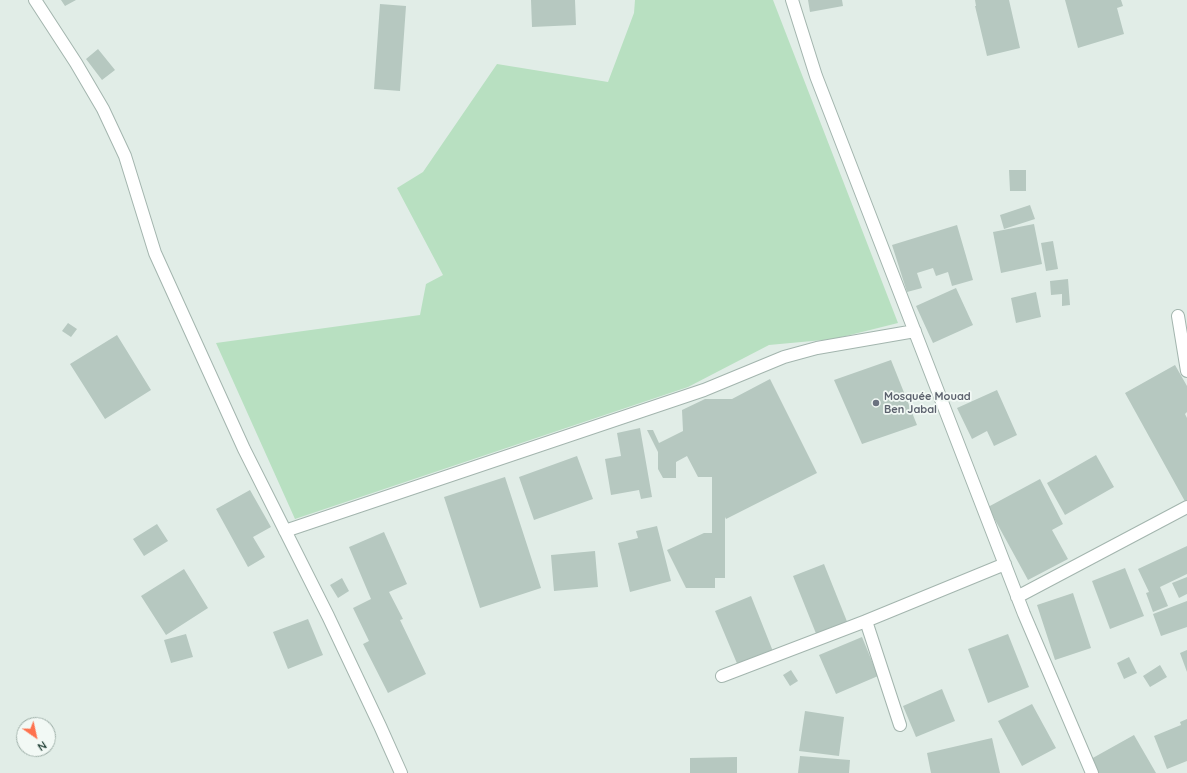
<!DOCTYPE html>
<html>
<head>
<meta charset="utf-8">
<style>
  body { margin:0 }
  #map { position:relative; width:1187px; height:773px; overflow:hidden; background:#e1ede7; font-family:Quicksand,sans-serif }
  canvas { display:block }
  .north { position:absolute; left:16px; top:717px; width:40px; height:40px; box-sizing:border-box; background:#f2f9f5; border:1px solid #9eafa8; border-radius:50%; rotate:146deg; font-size:11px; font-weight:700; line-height:16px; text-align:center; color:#203f35 }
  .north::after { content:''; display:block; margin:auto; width:14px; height:18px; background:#fe724e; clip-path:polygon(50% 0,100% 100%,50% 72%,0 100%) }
</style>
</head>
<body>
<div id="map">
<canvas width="1187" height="773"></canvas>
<div class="north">N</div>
</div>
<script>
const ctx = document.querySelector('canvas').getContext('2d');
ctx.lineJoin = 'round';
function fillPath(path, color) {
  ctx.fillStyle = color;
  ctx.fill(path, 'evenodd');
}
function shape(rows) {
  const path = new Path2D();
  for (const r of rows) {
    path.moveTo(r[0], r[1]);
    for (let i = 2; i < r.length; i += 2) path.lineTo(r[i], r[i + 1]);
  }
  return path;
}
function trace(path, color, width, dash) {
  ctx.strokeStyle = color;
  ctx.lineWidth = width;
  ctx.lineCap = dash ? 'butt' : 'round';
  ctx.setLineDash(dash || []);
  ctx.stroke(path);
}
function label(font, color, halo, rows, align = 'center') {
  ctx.font = font + ' Quicksand,sans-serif';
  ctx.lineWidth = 3.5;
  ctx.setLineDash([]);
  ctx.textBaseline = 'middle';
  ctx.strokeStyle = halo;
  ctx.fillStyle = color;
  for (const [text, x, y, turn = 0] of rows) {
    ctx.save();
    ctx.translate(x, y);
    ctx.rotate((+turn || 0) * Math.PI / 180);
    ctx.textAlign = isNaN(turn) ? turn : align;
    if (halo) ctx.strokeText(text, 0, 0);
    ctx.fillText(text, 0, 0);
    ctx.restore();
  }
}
const green = shape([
  [635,0,773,0,898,323,834,339,769,345,688,387,295,519,216,343,420,315,426,284,443,275,397,188,423,172,497,64,608,82,634,13]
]);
const building = shape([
  [61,0,76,0,65,6],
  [531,0,575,0,576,25,532,27],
  [808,0,842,0,843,6,810,12],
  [975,0,1009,0,1020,48,987,56,975,6,976,6],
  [1065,0,1121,0,1123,6,1117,8,1124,34,1078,48],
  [380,4,406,6,400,91,374,89],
  [98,49,115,70,102,80,86,59],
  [1009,170,1026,170,1026,191,1010,191],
  [1030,205,1035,219,1004,229,1000,215],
  [1034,224,1042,264,1001,273,993,232],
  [957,225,973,280,952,286,948,272,936,276,933,268,917,273,922,288,907,292,892,245],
  [1053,241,1058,269,1046,271,1041,243],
  [1068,279,1070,305,1062,306,1062,294,1051,295,1050,281],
  [956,288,973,325,933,343,916,306],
  [1036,292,1041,317,1016,323,1011,298],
  [68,323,77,329,71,337,62,331],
  [117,335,151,390,105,419,70,364],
  [891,360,917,425,862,444,834,380],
  [1175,365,1187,386,1187,412,1185,414,1187,418,1187,505,1125,393],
  [770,379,817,473,726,519,725,517,725,578,715,578,715,588,686,588,667,550,704,533,712,533,712,477,698,477,687,456,676,462,676,478,663,478,658,469,658,452,647,430,653,430,659,443,683,431,682,410,705,399,732,399],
  [997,390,1017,435,994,446,987,431,972,439,957,408],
  [640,428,652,497,641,499,639,490,611,495,605,459,621,456,617,433],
  [1096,455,1114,487,1065,515,1047,483],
  [577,456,593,499,534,520,519,477],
  [505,477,541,588,480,608,444,497],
  [1040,479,1063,524,1052,530,1068,559,1028,580,988,507],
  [250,490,271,527,253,537,265,557,248,567,216,509],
  [157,524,168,541,144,556,133,539],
  [657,526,671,581,630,592,618,543,638,538,636,531],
  [384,532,407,584,389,592,403,619,400,620,426,674,388,693,363,644,369,641,353,608,371,599,349,547],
  [1187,546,1187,574,1160,587,1168,606,1153,612,1146,593,1149,592,1138,569],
  [595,551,598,587,554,591,551,555],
  [824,564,848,624,817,636,793,576],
  [1125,568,1144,616,1110,629,1092,581],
  [184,569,208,608,166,635,141,596],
  [1187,577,1187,594,1179,598,1172,583],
  [342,578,349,591,338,598,330,585],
  [1073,593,1091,648,1055,660,1037,605],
  [751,596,776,659,741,673,715,611],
  [1187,601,1187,627,1161,636,1153,614],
  [308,619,323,655,288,669,273,632],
  [186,634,193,657,171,663,164,640],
  [1008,634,1029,687,988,703,968,649],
  [862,637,878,676,836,694,819,655],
  [1187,650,1187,672,1180,653],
  [1129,657,1137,673,1124,679,1117,663],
  [1160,665,1167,677,1150,687,1143,676],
  [791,670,798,681,790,686,783,675],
  [942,689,955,721,916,737,903,706],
  [1032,704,1056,748,1022,766,998,721],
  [805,711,844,717,839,756,799,751],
  [1187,719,1187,761,1167,769,1154,736,1181,725,1180,722],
  [1134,735,1156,773,1098,773,1091,759],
  [992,738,1000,773,931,773,927,753],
  [800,756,850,760,849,773,798,773],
  [737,757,737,773,690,773,690,758]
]);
const minor = shape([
  [35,0,76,63,103,109,125,156,155,253,244,449,328,616,380,726,401,773],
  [792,0,816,76,1024,614,1092,773],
  [1178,316,1187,371],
  [285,531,704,390,784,357,817,348,915,331],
  [1017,597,1187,507],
  [866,621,900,725],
  [722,676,866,621,1005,564]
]);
const markers = [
  [876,403,4,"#6b7280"]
];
const worshipNames = [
  ["Mosquée Mouad",884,397],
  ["Ben Jabal",884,410]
];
fillPath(green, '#b8e0c1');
fillPath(building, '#b6c8c0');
trace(minor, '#a3b5ae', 14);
trace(minor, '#fff', 12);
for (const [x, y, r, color] of markers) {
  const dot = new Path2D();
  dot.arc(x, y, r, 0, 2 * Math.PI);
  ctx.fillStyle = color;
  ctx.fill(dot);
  trace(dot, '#f2f9f5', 1.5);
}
label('bold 11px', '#5b616d', '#f2f9f5', worshipNames, 'left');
</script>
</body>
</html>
